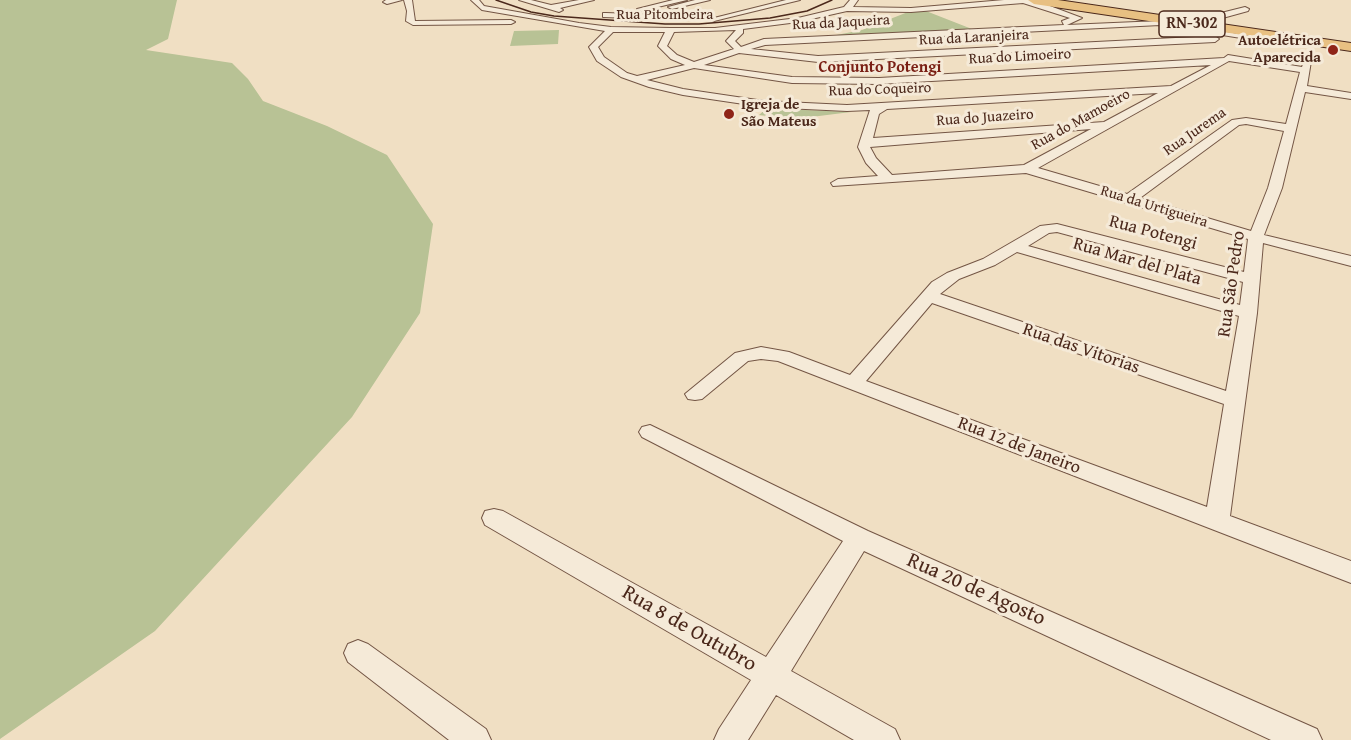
<!DOCTYPE html>
<html>
<head>
<meta charset="utf-8">
<style>
  body { margin:0 }
  canvas { display:block; background:#f0dfc3 }
</style>
</head>
<body>
<canvas width="1351" height="740"></canvas>
<script>
const ctx = document.querySelector('canvas').getContext('2d');
ctx.lineJoin = 'round';
function fillPath(path, color) {
  ctx.fillStyle = color;
  ctx.fill(path, 'evenodd');
}
function shape(rows) {
  const path = new Path2D();
  for (const r of rows) {
    path.moveTo(r[0], r[1]);
    for (let i = 2; i < r.length; i += 2) path.lineTo(r[i], r[i + 1]);
  }
  return path;
}
function trace(path, color, width, dash) {
  ctx.strokeStyle = color;
  ctx.lineWidth = width;
  ctx.lineCap = dash ? 'butt' : 'round';
  ctx.setLineDash(dash || []);
  ctx.stroke(path);
}
function label(font, color, halo, rows, align = 'center') {
  ctx.font = font + ' "Gentium Book Plus",serif';
  ctx.lineWidth = 6;
  ctx.setLineDash([]);
  ctx.textBaseline = 'middle';
  ctx.strokeStyle = halo;
  ctx.fillStyle = color;
  for (const [text, x, y, turn = 0] of rows) {
    ctx.save();
    ctx.translate(x, y);
    ctx.rotate((+turn || 0) * Math.PI / 180);
    ctx.textAlign = isNaN(turn) ? turn : align;
    if (halo) ctx.strokeText(text, 0, 0);
    ctx.fillText(text, 0, 0);
    ctx.restore();
  }
}
const green = shape([
  [0,0,177,0,168,39,146,50,232,63,248,79,263,101,327,126,387,155,433,224,420,313,352,417,155,631,0,739],
  [926,11,977,31,821,38,862,30,908,12],
  [559,30,558,44,510,46,514,31],
  [768,107,782,109,851,112,795,119,759,115]
]);
const street = shape([
  [386,0,402,0,387,4,383,2,386,0],
  [404,0,412,0,415,21,511,20,515,22,511,24,413,25,406,21,407,11,404,0],
  [471,0,479,0,484,6,579,23,611,27,671,28,715,28,798,18,844,7,850,0,858,0,853,7,911,8,1004,0,1034,0,1082,18,1067,25,1160,21,1245,35,1241,38,1160,25,765,45,751,49,818,56,1215,36,1219,39,1215,42,818,62,739,53,704,65,792,77,879,78,1224,58,1228,55,1302,67,1306,55,1312,55,1307,86,1351,93,1351,99,1305,92,1282,188,1264,235,1351,256,1351,266,1263,243,1257,313,1230,516,1351,561,1351,583,778,361,761,359,748,361,702,399,695,400,688,399,685,394,735,353,761,347,789,352,850,375,932,282,947,273,983,259,1040,226,1057,224,1244,272,1248,239,1026,173,833,186,831,183,838,179,878,176,866,163,858,147,870,110,847,111,764,107,683,95,649,87,621,77,597,61,589,47,605,31,482,10,471,0],
  [1023,3,1070,18,1062,21,1064,25,764,39,741,47,735,41,743,33,743,29,798,22,847,11,911,12,1023,3],
  [736,30,726,41,734,49,694,62,677,55,667,46,674,32,736,30],
  [613,32,665,32,658,46,671,59,685,65,637,76,627,73,604,57,598,47,613,32],
  [1229,61,1300,72,1286,124,1246,118,1232,120,1127,194,1038,168,1229,61],
  [1211,65,1171,86,847,105,764,101,683,89,647,80,694,68,792,83,879,84,1211,65],
  [1158,93,1104,122,873,138,879,114,887,109,1158,93],
  [1246,124,1284,131,1268,188,1251,231,1140,198,1239,125,1246,124],
  [1091,129,1024,165,892,175,876,158,870,147,1091,129],
  [1057,232,1243,282,1240,305,1028,246,1049,233,1057,232],
  [1017,252,1239,316,1226,391,940,294,959,279,995,265,1017,252],
  [932,303,1224,404,1207,507,866,381,932,303],
  [519,0,531,0,551,5,579,0,594,0,560,8,563,10,559,12,519,0],
  [673,0,687,0,641,11,637,9,673,0],
  [695,0,710,0,672,9,668,7,695,0],
  [786,0,800,0,714,21,710,19,786,0],
  [1245,7,1249,9,1248,11,1219,19,1213,26,1206,24,1213,15,1245,7],
  [606,13,685,16,689,18,685,20,603,17,603,13,606,13],
  [650,425,868,531,1317,729,1322,740,1271,740,864,551,791,671,895,729,900,740,854,740,776,695,748,740,714,740,719,729,751,680,485,525,482,518,485,511,494,509,503,511,766,657,843,541,642,437,639,432,642,427,650,425],
  [358,640,368,644,486,729,491,740,449,740,348,662,344,653,348,644,358,640]
]);
const primary = shape([
  [1028,0,1058,0,1351,43,1351,51,1034,4,1028,0]
]);
const tram = shape([
  [496,0,531,12,554,16,665,24,699,24,770,18,807,11,832,0]
]);
const markers = [
  [1333,50,6,"#8f2418"],
  [729,114,6,"#8f2418"]
];
const farStreetnames = [
  ["Rua Pitombeira",665,15],
  ["Rua da Jaqueira",841,23,-3],
  ["Rua da Laranjeira",974,38,-3],
  ["Rua do Limoeiro",1020,57,-3],
  ["Rua do Coqueiro",880,90,-2],
  ["Rua do Juazeiro",985,118,-4],
  ["Rua do Mamoeiro",1081,120,-29],
  ["Rua Jurema",1195,132,-35],
  ["Rua da Urtigueira",1154,207,17]
];
const farPoinames = [
  ["Autoelétrica",1321,41],
  ["Aparecida",1321,58],
  ["Igreja de",741,105,"left"],
  ["São Mateus",741,122,"left"]
];
const shields = [
  [1192,24,66]
];
const shieldNames = [
  ["RN-302",1192,24]
];
const farNeighbourhoodnames = [
  ["Conjunto Potengi",880,68]
];
const streetNames = [
  ["Rua Potengi",1153,233,15],
  ["Rua Mar del Plata",1137,262,16],
  ["Rua São Pedro",1232,284,-82],
  ["Rua das Vitorias",1081,349,19],
  ["Rua 12 de Janeiro",1019,446,21]
];
const nearStreetnames = [
  ["Rua 20 de Agosto",976,590,24],
  ["Rua 8 de Outubro",689,629,30]
];
fillPath(green, '#b8c295');
trace(street, '#745645', 2);
trace(primary, '#4b281b', 2);
fillPath(street, '#f5ead8');
fillPath(primary, '#e8c082');
trace(tram, '#4b281b', 1.5);
for (const [x, y, r, color] of markers) {
  const dot = new Path2D();
  dot.arc(x, y, r, 0, 2 * Math.PI);
  ctx.fillStyle = color;
  ctx.fill(dot);
  trace(dot, '#f5ead8', 2);
}
label('15px', '#4b281b', '#f5ead8', farStreetnames);
label('bold 15px', '#4b281b', '#f5ead8', farPoinames, 'right');
for (const [x, y, w] of shields) {
  const box = new Path2D();
  box.roundRect(x - w / 2, y - 13, w, 26, 4.5);
  ctx.fillStyle = '#f5ead8';
  ctx.fill(box);
  trace(box, '#4b281b', 1.5);
}
label('bold 16px', '#4b281b', null, shieldNames);
label('bold 16px', '#7a1f14', '#f5ead8', farNeighbourhoodnames);
label('18px', '#4b281b', '#f5ead8', streetNames);
label('21px', '#4b281b', '#f5ead8', nearStreetnames);
</script>
</body>
</html>
